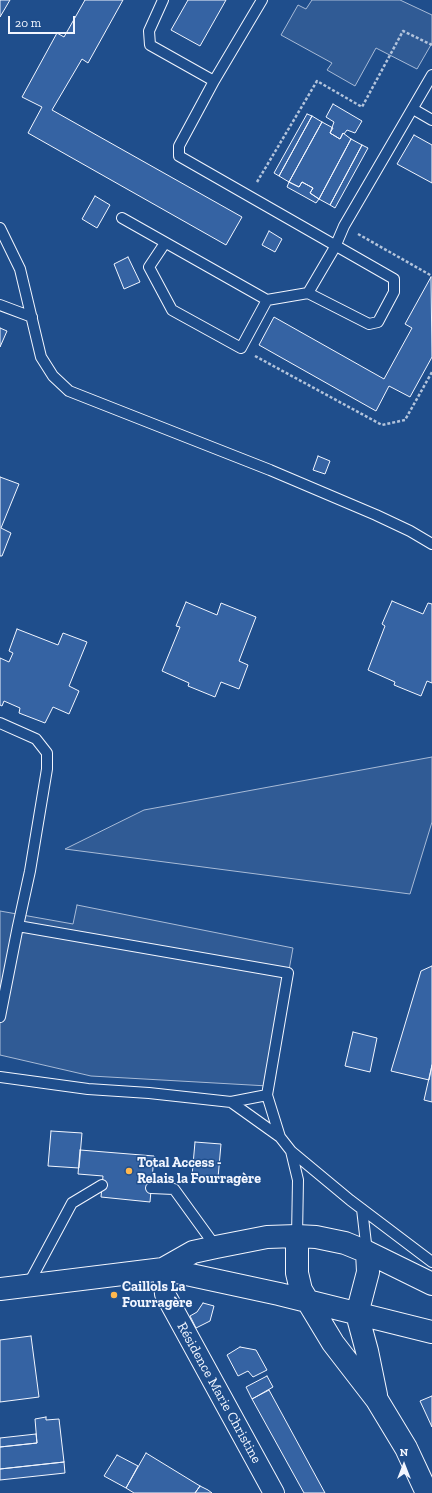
<!DOCTYPE html>
<html>
<head>
<meta charset="utf-8">
<style>
  body { margin:0 }
  #map { position:relative; width:432px; height:1493px; overflow:hidden; background:#1f4e8c; font-family:"Zilla Slab",serif }
  canvas { display:block }
  .north { position:absolute; left:384px; top:1445px; width:40px; height:40px; -webkit-text-stroke:3px #1f4e8c; paint-order:stroke; rotate:0deg; font-size:11px; font-weight:700; line-height:16px; text-align:center; color:#f2f6ff }
  .north::after { content:''; display:block; margin:auto; width:14px; height:18px; background:#f2f6ff; clip-path:polygon(50% 0,100% 100%,50% 72%,0 100%) }
  .scale { position:absolute; left:8px; top:16px; width:67px; height:18px; box-sizing:border-box; border:2px solid #f2f6ff; border-top:0; padding-left:5px; font-size:12px; line-height:14px; white-space:nowrap; color:#f2f6ff; -webkit-text-stroke:3px #1f4e8c; paint-order:stroke }
</style>
</head>
<body>
<div id="map">
<canvas width="432" height="1493"></canvas>
<div class="north">N</div>
<div class="scale">20 m</div>
</div>
<script>
const ctx = document.querySelector('canvas').getContext('2d');
ctx.lineJoin = 'round';
function fillPath(path, color) {
  ctx.fillStyle = color;
  ctx.fill(path, 'evenodd');
}
function shape(rows) {
  const path = new Path2D();
  for (const r of rows) {
    path.moveTo(r[0], r[1]);
    for (let i = 2; i < r.length; i += 2) path.lineTo(r[i], r[i + 1]);
  }
  return path;
}
function trace(path, color, width, dash) {
  ctx.strokeStyle = color;
  ctx.lineWidth = width;
  ctx.lineCap = dash ? 'butt' : 'round';
  ctx.setLineDash(dash || []);
  ctx.stroke(path);
}
function label(font, color, halo, rows, align = 'center') {
  ctx.font = font + ' "Zilla Slab",serif';
  ctx.lineWidth = 3;
  ctx.setLineDash([]);
  ctx.textBaseline = 'middle';
  ctx.strokeStyle = halo;
  ctx.fillStyle = color;
  for (const [text, x, y, turn = 0] of rows) {
    ctx.save();
    ctx.translate(x, y);
    ctx.rotate((+turn || 0) * Math.PI / 180);
    ctx.textAlign = isNaN(turn) ? turn : align;
    if (halo) ctx.strokeText(text, 0, 0);
    ctx.fillText(text, 0, 0);
    ctx.restore();
  }
}
const built = shape([
  [312,0,400,0,432,15,432,43,417,69,376,48,355,86,327,70,332,63,281,35,298,5,306,9,312,0],
  [432,757,432,822,410,894,65,849,144,810,432,757],
  [77,905,293,948,268,1086,91,1076,0,1055,0,911,73,924,77,905]
]);
const building = shape([
  [0,0,10,0,0,17,0,0],
  [85,0,123,0,88,63,82,59,52,110,242,217,226,245,28,133,42,107,22,97,57,33,64,37,85,0],
  [188,0,226,0,200,46,171,30,188,0],
  [333,104,362,121,355,133,347,130,344,134,343,133,340,139,330,133,334,122,326,117,333,104],
  [307,114,312,116,279,176,274,173,307,114],
  [312,116,322,122,289,182,279,176,312,116],
  [322,122,333,128,330,133,340,139,343,133,351,139,319,199,310,193,313,188,302,182,299,187,289,182,322,122],
  [414,135,432,145,432,183,397,164,414,135],
  [351,139,362,145,330,205,319,199,351,139],
  [362,145,368,148,335,208,330,205,362,145],
  [289,182,299,187,302,182,313,188,310,193,319,199,316,203,287,187,289,182],
  [95,196,110,205,97,228,82,219,95,196],
  [269,231,282,239,275,252,262,245,269,231],
  [128,257,140,282,124,289,114,264,128,257],
  [431,277,432,357,410,397,389,386,376,411,259,345,274,317,384,379,412,328,405,324,431,277],
  [0,328,7,331,0,347,0,328],
  [318,456,330,461,325,474,313,470,318,456],
  [0,477,19,484,1,528,11,533,2,556,0,556,0,477],
  [392,601,423,614,428,603,432,604,432,683,427,681,421,696,394,685,395,682,368,670,385,626,382,624,392,601],
  [186,602,217,615,221,603,256,617,239,661,248,665,239,689,221,682,215,697,188,686,189,683,162,671,180,627,176,626,186,602],
  [17,629,58,645,63,633,87,642,69,686,79,691,69,714,53,707,45,723,19,713,20,708,4,701,2,706,0,705,0,658,9,662,13,653,9,651,17,629],
  [432,966,432,1065,429,1080,391,1071,421,971,432,966],
  [353,1032,377,1038,370,1072,345,1066,353,1032],
  [432,1065,432,1102,424,1100,432,1065],
  [51,1131,82,1133,79,1168,48,1166,51,1131],
  [195,1142,221,1144,218,1178,192,1176,195,1142],
  [80,1150,154,1156,150,1202,101,1197,103,1176,78,1174,80,1150],
  [203,1303,214,1306,210,1321,196,1328,190,1316,197,1312,203,1303],
  [31,1336,39,1397,0,1402,0,1340,31,1336],
  [240,1347,256,1350,267,1370,253,1377,248,1371,238,1376,227,1355,240,1347],
  [267,1376,273,1387,252,1399,246,1387,267,1376],
  [269,1390,325,1493,304,1493,252,1399,269,1390],
  [432,1396,432,1427,420,1401,432,1396],
  [46,1417,46,1420,59,1419,64,1462,0,1469,0,1447,37,1443,35,1419,46,1417],
  [36,1434,37,1443,0,1447,0,1438,36,1434],
  [146,1453,200,1486,195,1493,134,1493,126,1488,146,1453],
  [117,1455,138,1466,126,1488,104,1476,117,1455],
  [64,1462,65,1473,0,1480,0,1469,64,1462],
  [200,1486,208,1490,212,1493,195,1493,200,1486]
]);
const path = shape([
  [257,182,317,81,362,107,403,31,432,45],
  [358,234,432,276],
  [255,356,382,425,405,420,432,372]
]);
const service = shape([
  [163,0,149,31,150,45,214,81],
  [262,0,214,81,179,146,179,156,394,279,394,292,378,322,369,324,308,293],
  [413,109,432,120],
  [122,218,267,300,308,293,335,247,344,226,432,75],
  [0,228,20,269,41,357,53,376,69,391,270,470,376,515,410,531,432,544],
  [165,243,149,267,172,310,241,348,267,300],
  [0,305,32,317],
  [0,723,36,739,47,753,47,769,30,871,18,926],
  [0,1017,18,926,288,973,267,1095,231,1102,149,1093,88,1089,0,1077],
  [267,1095,280,1137],
  [231,1102,280,1137,291,1151,350,1200,432,1262],
  [291,1151,298,1180,297,1236],
  [151,1188,174,1189,216,1247],
  [362,1209,367,1252],
  [28,1285,72,1203,102,1185]
]);
const minor = shape([
  [163,1269,165,1294,274,1493]
]);
const tertiary = shape([
  [297,1236,297,1273,301,1290,333,1343,377,1400,406,1448,427,1493],
  [163,1269,279,1294,432,1332],
  [0,1289,163,1269,193,1252,216,1247,267,1237,297,1236,316,1237,345,1243,367,1252,432,1284],
  [357,1314,367,1351,376,1395],
  [357,1314,368,1272,367,1252]
]);
const markers = [
  [129,1171,4,"#ffb74d"],
  [114,1295,4,"#ffb74d"]
];
const poiNames = [
  ["Total Access -",137,1163],
  ["Relais la Fourragère",137,1179],
  ["Caillols La",122,1287],
  ["Fourragère",122,1303]
];
const streetNames = [
  ["Résidence Marie Christine",219,1393,61]
];
fillPath(built, '#305b95');
trace(built, '#a8bbd7', 1);
fillPath(building, '#3563a3');
trace(building, '#f2f6ff', 1);
trace(service, '#f2f6ff', 12);
trace(minor, '#f2f6ff', 22);
trace(tertiary, '#f2f6ff', 24);
trace(path, '#b3c4dc', 2.5, [3, 2]);
trace(service, '#1f4e8c', 10);
trace(minor, '#1f4e8c', 20);
trace(tertiary, '#1f4e8c', 22);
for (const [x, y, r, color] of markers) {
  const dot = new Path2D();
  dot.arc(x, y, r, 0, 2 * Math.PI);
  ctx.fillStyle = color;
  ctx.fill(dot);
  trace(dot, '#1f4e8c', 1.5);
}
label('bold 14px', '#f2f6ff', '#1f4e8c', poiNames, 'left');
label('14px', '#f2f6ff', '#1f4e8c', streetNames);
</script>
</body>
</html>
